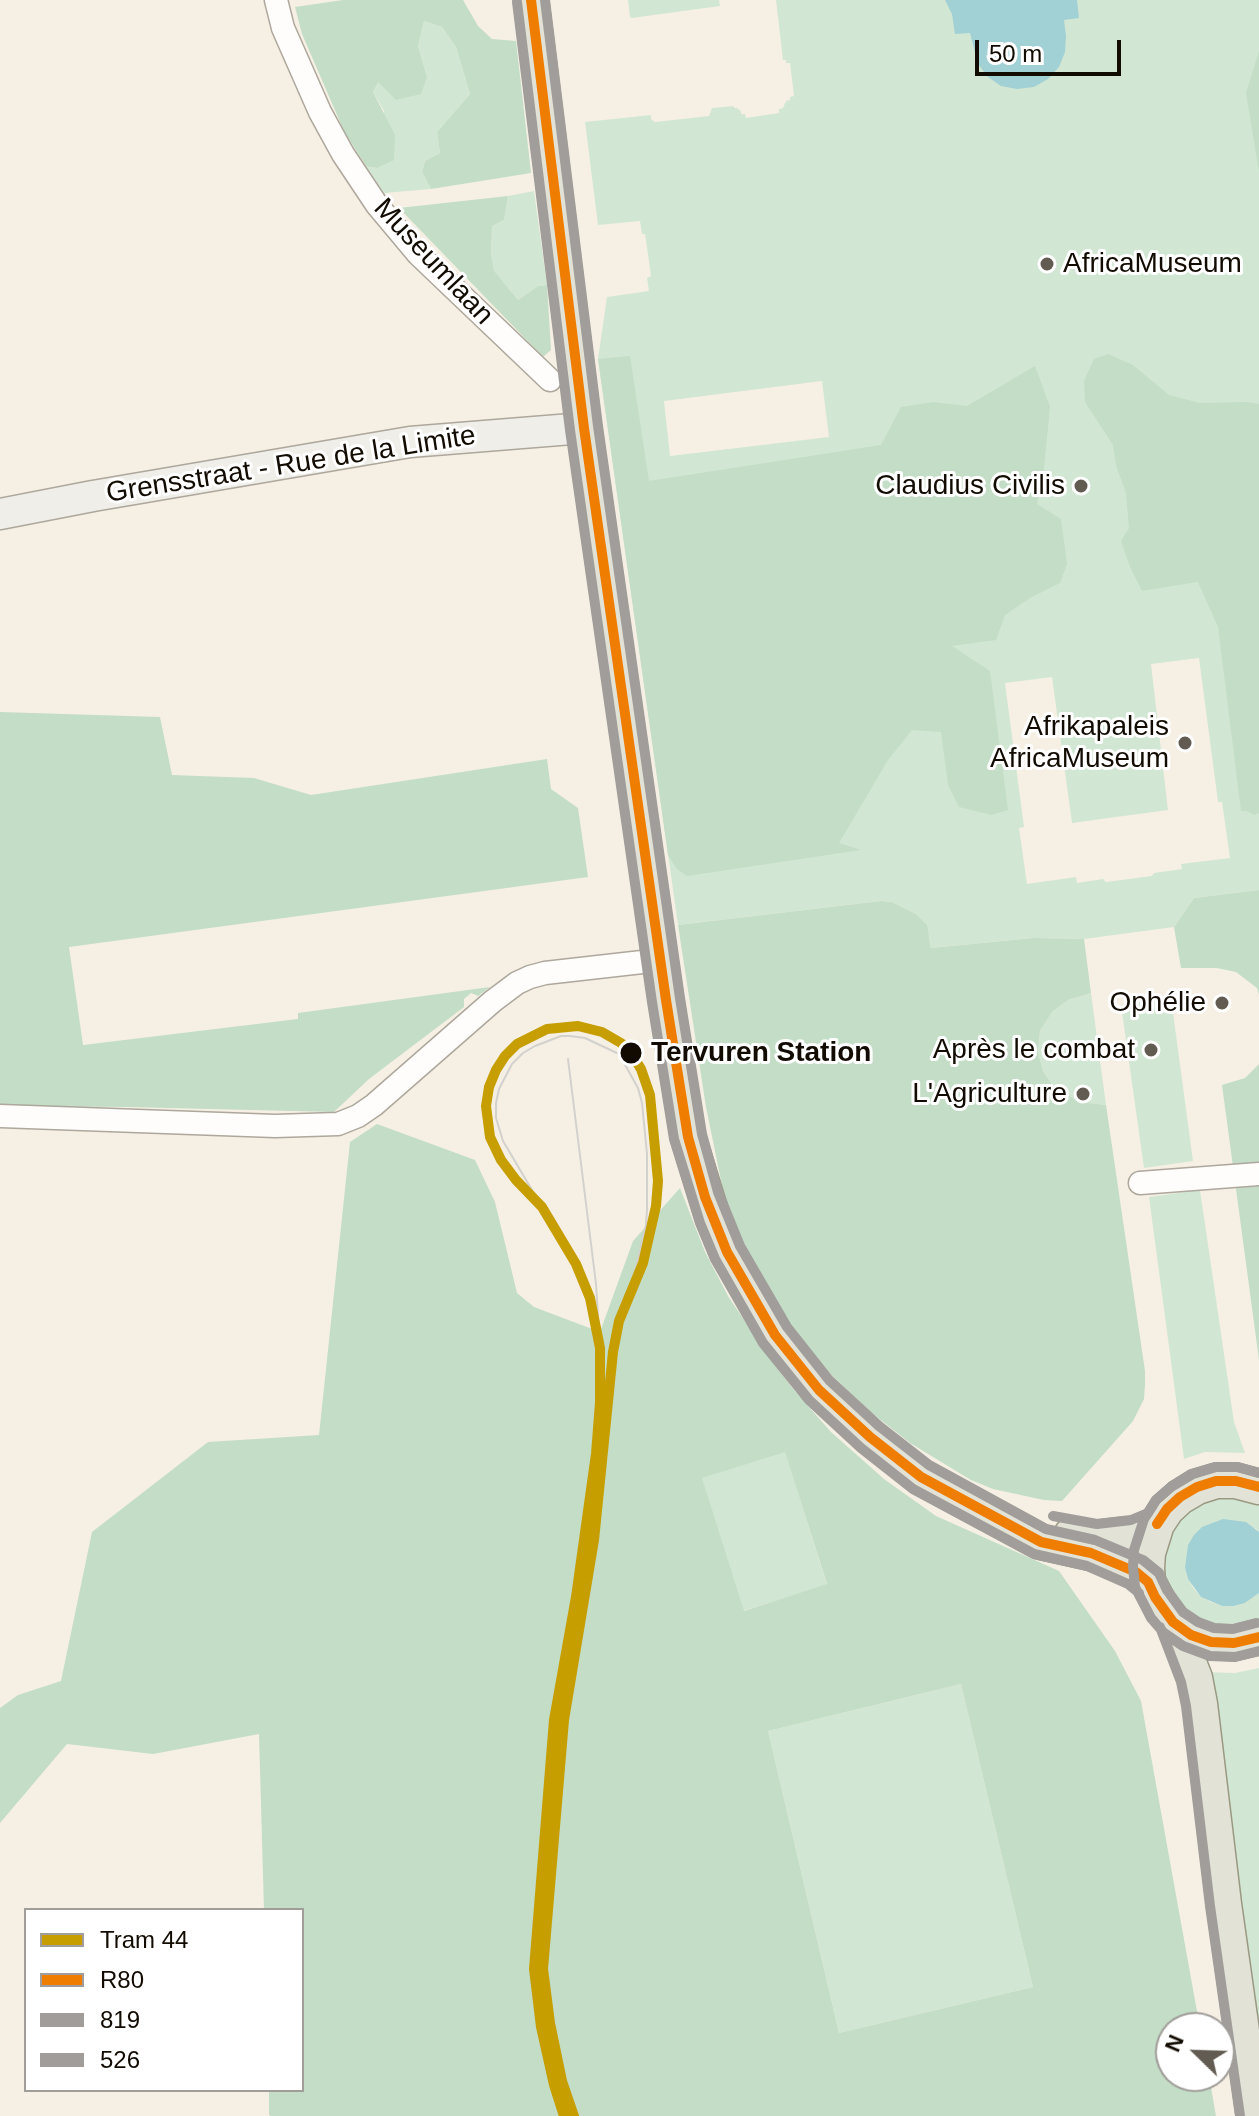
<!DOCTYPE html>
<html>
<head>
<meta charset="utf-8">
<style>
  body { margin:0 }
  #map { position:relative; width:1259px; height:2116px; overflow:hidden; background:#f6f0e4; font-family:Arial,sans-serif }
  canvas { display:block }
  .legend { position:absolute; left:24px; top:1908px; width:280px; height:184px; box-sizing:border-box; background:#fff; border:2px solid #a09d9a; margin:0; padding:10px 14px; list-style:none; font-size:24px; color:#110b02 }
  .legend li { display:flex; align-items:center; gap:16px; height:40px }
  .legend b { width:40px; border:2px solid #a09d9a }
  .north { position:absolute; left:1155px; top:2012px; width:80px; height:80px; box-sizing:border-box; background:#fff; border:2px solid #a09d9a; border-radius:50%; rotate:293deg; font-size:22px; font-weight:700; line-height:32px; text-align:center; color:#110b02 }
  .north::after { content:''; display:block; margin:auto; width:28px; height:36px; background:#615b51; clip-path:polygon(50% 0,100% 100%,50% 72%,0 100%) }
  .scale { position:absolute; left:975px; top:40px; width:146px; height:36px; box-sizing:border-box; border:4px solid #110b02; border-top:0; padding-left:10px; font-size:24px; line-height:28px; white-space:nowrap; color:#110b02; -webkit-text-stroke:6px #fff; paint-order:stroke }
</style>
</head>
<body>
<div id="map">
<canvas width="1259" height="2116"></canvas>
<ul class="legend">
<li><b style="height:10px;background:#c69e00"></b>Tram 44</li>
<li><b style="height:10px;background:#ef7d00"></b>R80</li>
<li><b style="height:10px;background:#a09d9a"></b>819</li>
<li><b style="height:10px;background:#a09d9a"></b>526</li>
</ul>
<div class="north">N</div>
<div class="scale">50 m</div>
</div>
<script>
const ctx = document.querySelector('canvas').getContext('2d');
ctx.lineJoin = 'round';
function fillPath(path, color) {
  ctx.fillStyle = color;
  ctx.fill(path, 'evenodd');
}
function shape(rows) {
  const path = new Path2D();
  for (const r of rows) {
    path.moveTo(r[0], r[1]);
    for (let i = 2; i < r.length; i += 2) path.lineTo(r[i], r[i + 1]);
  }
  return path;
}
function trace(path, color, width, dash) {
  ctx.strokeStyle = color;
  ctx.lineWidth = width;
  ctx.lineCap = dash ? 'butt' : 'round';
  ctx.setLineDash(dash || []);
  ctx.stroke(path);
}
function label(font, color, halo, rows, align = 'center') {
  ctx.font = font + ' Arial,sans-serif';
  ctx.lineWidth = 6;
  ctx.setLineDash([]);
  ctx.textBaseline = 'middle';
  ctx.strokeStyle = halo;
  ctx.fillStyle = color;
  for (const [text, x, y, turn = 0] of rows) {
    ctx.save();
    ctx.translate(x, y);
    ctx.rotate((+turn || 0) * Math.PI / 180);
    ctx.textAlign = isNaN(turn) ? turn : align;
    if (halo) ctx.strokeText(text, 0, 0);
    ctx.fillText(text, 0, 0);
    ctx.restore();
  }
}
const green = shape([
  [628,0,719,0,720,6,632,18,630,17],
  [776,0,1259,0,1259,890,1194,898,1174,927,1084,939,1033,938,931,948,929,936,916,914,892,902,881,901,678,925,598,359,607,297,649,291,647,278,651,276,645,234,642,234,640,221,598,225,585,122,651,115,651,119,655,122,709,116,712,108,734,106,734,108,737,108,741,111,741,114,745,114,746,118,779,113,779,109,783,108,786,101,790,100,790,97,794,96,790,63,786,63,786,60,783,60],
  [822,381,829,437,670,456,664,401],
  [1199,658,1218,802,1222,802,1230,858,1181,864,1182,869,1154,873,1152,876,1106,882,1103,879,1077,883,1076,877,1027,884,1019,828,1024,827,1005,683,1052,677,1072,823,1168,810,1151,664],
  [424,21,442,27,456,47,470,94,437,132,440,153,425,161,422,172,431,189,384,193,366,166,377,168,384,111,373,92,378,81,427,77,418,46],
  [534,191,547,285,538,286,518,300,494,272,491,254,492,226,504,220,508,196],
  [1091,993,1106,1105,1081,1102,1061,1092,1053,1086,1043,1071,1038,1052,1040,1031,1052,1012,1068,1000],
  [1171,998,1193,1161,1144,1168,1121,1005],
  [1200,1190,1234,1422,1245,1453,1205,1452,1184,1459,1149,1197],
  [785,1451,827,1585,743,1611,701,1478],
  [1220,1496,1255,1501,1259,1503,1259,1532,1255,1528,1185,1568,1188,1579,1194,1589,1201,1597,1211,1602,1222,1606,1234,1606,1245,1603,1259,1593,1259,1621,1236,1629,1202,1624,1175,1603,1162,1570,1167,1536,1188,1509],
  [1259,1668,1259,2060,1203,1672,1235,1673],
  [961,1684,1033,1987,839,2033,768,1731]
]);
const forest = shape([
  [343,0,463,0,478,26,492,39,516,41,531,173,431,189,422,172,425,161,440,153,437,132,470,94,456,47,442,27,424,21,418,46,427,77,421,94,396,100,378,82,373,92,395,135,394,160,377,168,366,166,344,131,302,34,295,7],
  [1259,51,1259,172,1246,93],
  [508,196,504,220,492,226,491,254,494,271,518,300,538,286,547,285,551,350,543,357,399,208],
  [1108,354,1133,365,1169,395,1200,403,1247,402,1259,404,1259,813,1254,815,1247,811,1241,811,1218,627,1198,582,1142,591,1130,567,1121,541,1129,528,1126,493,1116,465,1113,445,1085,402,1084,381,1094,359],
  [630,356,649,481,881,445,901,407,933,402,967,406,1035,366,1050,407,1044,469,1037,504,1061,519,1067,564,1060,583,1030,598,1005,615,996,640,952,646,990,671,1008,810,991,815,959,807,948,785,941,732,912,730,888,760,839,843,861,850,687,876,677,869,668,855,598,359],
  [0,712,160,717,172,775,254,778,311,795,547,759,551,789,578,808,588,877,69,947,83,1045,298,1019,298,1013,490,987,478,996,471,993,464,999,464,1007,369,1079,334,1112,127,1107,0,1106],
  [1259,890,1259,995,1257,988,1236,972,1217,968,1181,968,1174,927,1194,898],
  [881,901,892,902,916,914,927,925,931,948,1033,938,1084,939,1091,993,1068,1000,1052,1012,1040,1031,1038,1052,1043,1071,1053,1086,1061,1092,1081,1102,1106,1105,1145,1371,1145,1385,1144,1399,1133,1421,1062,1501,1044,1500,993,1489,971,1480,910,1443,868,1410,817,1361,781,1313,749,1259,724,1195,706,1107,678,925],
  [1259,1064,1259,1360,1222,1085,1245,1078],
  [377,1124,475,1160,495,1202,517,1293,534,1307,600,1332,633,1241,680,1188,705,1252,728,1296,770,1359,793,1389,831,1432,884,1479,936,1516,1059,1571,1115,1651,1141,1701,1200,2028,1171,2028,1171,2076,1209,2076,1216,2116,271,2116,269,2115,269,2090,302,2090,302,1910,264,1910,259,1734,153,1754,67,1744,0,1823,0,1708,18,1695,61,1681,92,1532,208,1442,319,1435,350,1142],
  [785,1452,827,1584,744,1611,702,1478],
  [961,1684,1033,1987,839,2033,768,1731]
]);
const water = shape([
  [945,0,1077,0,1079,18,1064,20,1066,36,1065,52,1059,67,1048,79,1034,87,1017,89,1001,86,988,77,978,64,970,33,955,34,952,14],
  [1223,1519,1246,1522,1259,1532,1259,1593,1245,1603,1234,1606,1222,1606,1201,1597,1188,1579,1185,1568,1188,1545,1194,1535,1202,1527]
]);
const street = shape([
  [276,0,283,28,320,112,343,154,377,205,418,254,550,380],
  [0,1116,275,1126,338,1124,358,1116,374,1105,493,1001,517,983,530,977,545,973,660,960],
  [1140,1183,1259,1174]
]);
const secondary = shape([
  [0,514,93,496,410,442,584,428]
]);
const primary = shape([
  [531,0,584,428,666,1000,688,1137,713,1218,727,1252,775,1335,819,1390,870,1437,921,1477,1041,1542,1091,1553,1118,1563,1136,1572,1148,1582],
  [1259,1487,1236,1481,1216,1481,1197,1487,1180,1497,1167,1509,1157,1524,1148,1553,1147,1568,1148,1582,1163,1610,1173,1622,1191,1635,1211,1642,1234,1643,1259,1637],
  [1071,1535,1096,1538,1123,1535,1135,1534,1157,1524],
  [1173,1622,1195,1678,1200,1704,1224,1904,1254,2116]
]);
const tram = shape([
  [568,1059,596,1284,600,1348],
  [542,1207,503,1141,496,1118,496,1103,499,1089,512,1064,523,1053,535,1046,561,1036,570,1036,585,1038,619,1054,638,1088,642,1103,647,1154,647,1210,646,1225,630,1292]
]);
const bus1 = shape([
  [531,0,584,428,666,1000,688,1137,705,1197,727,1252,775,1335,819,1390,870,1437,921,1477,1041,1542,1091,1553,1136,1572,1148,1582,1155,1597,1173,1622,1191,1635,1211,1642,1234,1643,1259,1637],
  [1157,1524,1167,1509,1180,1497,1197,1487,1216,1481,1236,1481,1259,1487]
]);
const bus2 = shape([
  [517,2,570,430,652,1002,674,1139,700,1223,715,1259,763,1343,809,1400,861,1448,913,1489,1034,1554,1087,1566,1128,1584,1139,1593],
  [1259,1473,1237,1467,1215,1467,1191,1474,1172,1486,1156,1500,1144,1519,1134,1550,1133,1567,1135,1587,1151,1618,1164,1633,1183,1646,1210,1656,1235,1657,1259,1651],
  [1160,1627,1181,1682,1186,1706,1210,1906,1240,2116]
]);
const bus3 = shape([
  [545,0,598,426,680,998,702,1134,718,1192,740,1246,787,1327,829,1380,879,1426,929,1465,1046,1529,1095,1540,1143,1560,1159,1573,1167,1590,1183,1612,1198,1622,1214,1628,1233,1629,1256,1623],
  [1053,1516,1097,1524,1131,1520,1148,1513,1156,1500,1171,1487,1193,1474,1216,1467,1238,1467,1259,1473]
]);
const tram1 = shape([
  [564,2116,554,2085,541,2027,534,1969,554,1720,576,1597,596,1454,600,1403,600,1348,590,1298,576,1264,542,1207,516,1180,501,1160,490,1137,486,1106,489,1087,496,1070,505,1056,517,1044,547,1029,578,1026,602,1032,621,1043,631,1053,641,1069,650,1095,658,1181,656,1206,643,1263,619,1321,613,1352,594,1540,564,1720,543,1969,550,2023,562,2081,574,2116]
]);
const markers = [
  [1047,264,8,"#615b51"],
  [1081,486,8,"#615b51"],
  [1185,743,8,"#615b51"],
  [1222,1003,8,"#615b51"],
  [1151,1050,8,"#615b51"],
  [631,1053,12,"#110b02"],
  [1083,1094,8,"#615b51"]
];
const streetNames = [
  ["Museumlaan",433,262,47],
  ["Grensstraat - Rue de la Limite",291,465,-9]
];
const poiNames = [
  ["AfricaMuseum",1063,264,"left"],
  ["Claudius Civilis",1065,486],
  ["Afrikapaleis",1169,727],
  ["AfricaMuseum",1169,759],
  ["Ophélie",1206,1003],
  ["Après le combat",1135,1050],
  ["L'Agriculture",1067,1094]
];
const stopNames = [
  ["Tervuren Station",651,1053]
];
fillPath(green, '#d2e7d3');
fillPath(forest, '#c3ddc6');
fillPath(water, '#a1d0d5');
trace(street, '#ada79c', 25);
trace(secondary, '#ada79c', 33);
trace(primary, '#9a9983', 37);
trace(street, '#fefdfb', 22);
trace(secondary, '#efeee9', 30);
trace(primary, '#e2e2d6', 34);
trace(tram, '#d3d1cd', 2);
trace(bus1, '#ef7d00', 10);
trace(bus2, '#a09d9a', 10);
trace(bus3, '#a09d9a', 10);
trace(tram1, '#c69e00', 10);
for (const [x, y, r, color] of markers) {
  const dot = new Path2D();
  dot.arc(x, y, r, 0, 2 * Math.PI);
  ctx.fillStyle = color;
  ctx.fill(dot);
  trace(dot, '#fff', 3);
}
label('28px', '#110b02', '#fff', streetNames);
label('28px', '#110b02', '#fff', poiNames, 'right');
label('bold 28px', '#110b02', '#fff', stopNames, 'left');
</script>
</body>
</html>
